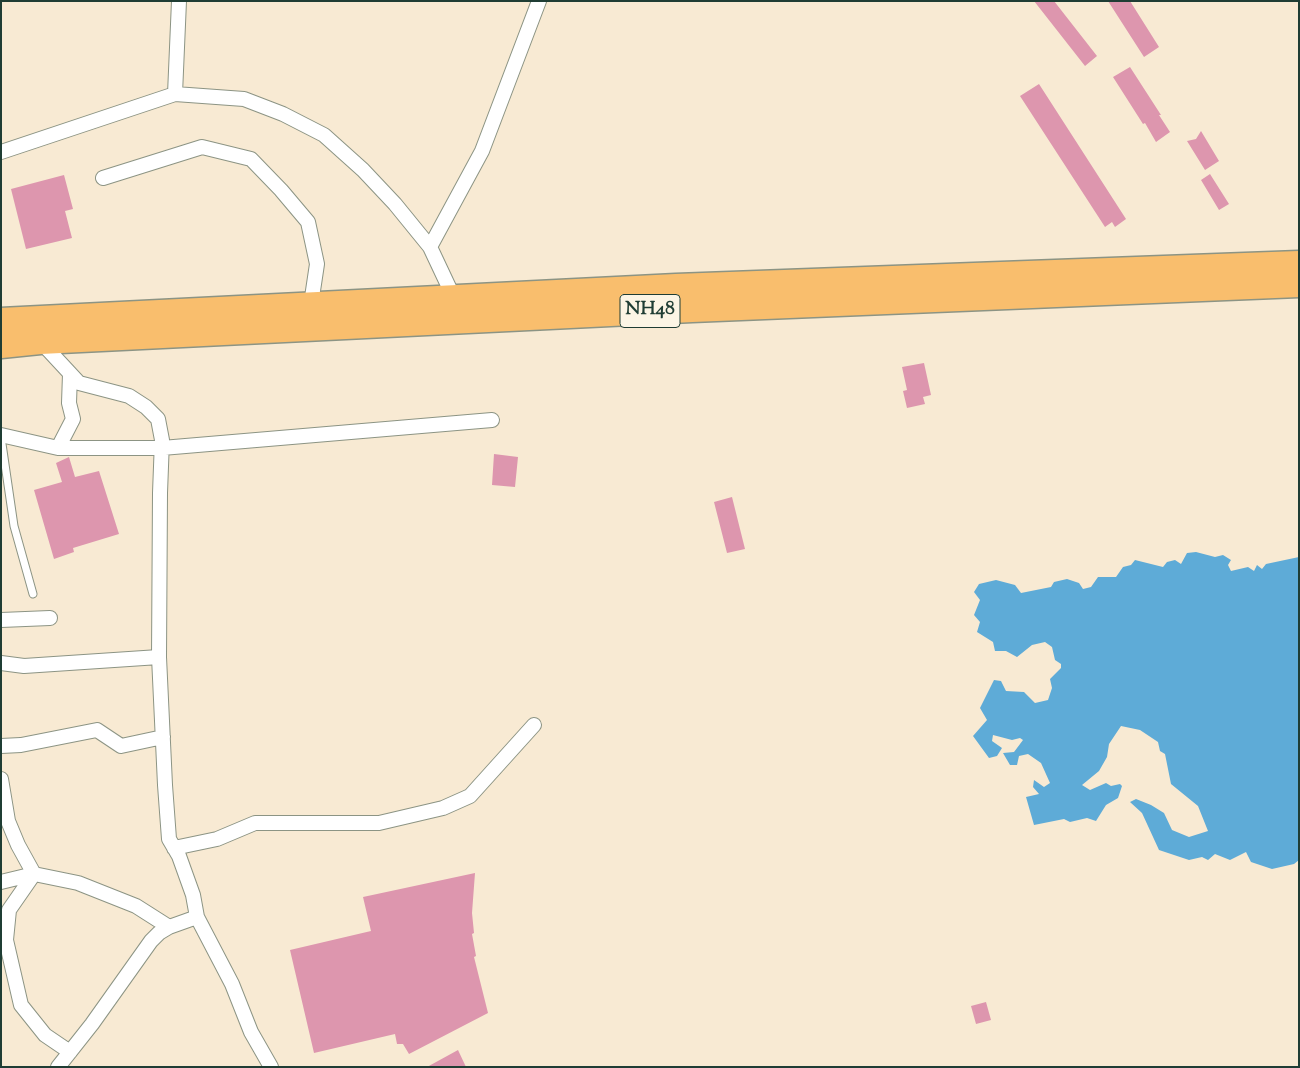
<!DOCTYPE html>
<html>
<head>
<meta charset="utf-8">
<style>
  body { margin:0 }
  #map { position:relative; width:1300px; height:1068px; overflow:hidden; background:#f8ead3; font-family:"Sorts Mill Goudy",serif }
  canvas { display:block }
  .frame { position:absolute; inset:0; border:2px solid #1f3d34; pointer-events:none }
</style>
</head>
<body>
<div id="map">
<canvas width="1300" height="1068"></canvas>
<div class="frame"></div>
</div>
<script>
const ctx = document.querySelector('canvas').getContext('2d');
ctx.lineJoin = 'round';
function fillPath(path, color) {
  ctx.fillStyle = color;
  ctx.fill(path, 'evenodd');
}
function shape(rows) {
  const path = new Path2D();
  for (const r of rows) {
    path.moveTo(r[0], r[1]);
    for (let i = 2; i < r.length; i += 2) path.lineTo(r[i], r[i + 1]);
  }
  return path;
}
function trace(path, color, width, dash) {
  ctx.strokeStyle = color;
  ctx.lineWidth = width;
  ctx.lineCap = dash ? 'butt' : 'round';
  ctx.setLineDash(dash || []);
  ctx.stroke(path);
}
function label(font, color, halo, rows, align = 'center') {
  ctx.font = font + ' "Sorts Mill Goudy",serif';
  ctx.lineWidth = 4;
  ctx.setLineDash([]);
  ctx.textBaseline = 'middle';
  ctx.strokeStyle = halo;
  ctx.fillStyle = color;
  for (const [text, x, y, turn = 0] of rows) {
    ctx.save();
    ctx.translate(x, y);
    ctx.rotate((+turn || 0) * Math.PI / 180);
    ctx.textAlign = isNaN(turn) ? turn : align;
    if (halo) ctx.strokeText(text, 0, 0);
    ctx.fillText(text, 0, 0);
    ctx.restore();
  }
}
const water = shape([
  [1196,552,1215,557,1223,555,1231,560,1228,565,1231,571,1248,567,1254,571,1257,565,1262,569,1266,564,1299,557,1299,860,1294,864,1272,869,1251,862,1246,852,1230,860,1215,854,1208,860,1202,857,1189,860,1159,850,1142,813,1130,802,1136,799,1151,805,1164,813,1172,830,1189,837,1208,831,1198,806,1171,784,1165,754,1160,751,1158,742,1140,730,1121,726,1109,744,1107,757,1099,771,1082,785,1090,790,1106,783,1111,786,1120,784,1122,786,1118,798,1106,805,1096,821,1087,818,1070,822,1064,819,1034,825,1026,797,1039,794,1033,787,1034,780,1044,787,1050,783,1041,763,1028,754,1019,756,1017,765,1010,765,1003,753,1014,752,1023,740,1020,738,1012,740,993,735,992,741,1002,748,997,756,989,758,973,736,987,720,980,708,994,680,1001,681,1006,691,1024,692,1035,703,1048,700,1052,688,1050,679,1061,668,1061,664,1055,660,1052,647,1045,642,1032,645,1017,657,1006,651,995,651,993,642,977,632,980,622,974,615,980,600,974,592,979,584,996,580,1015,585,1021,593,1051,587,1054,582,1067,579,1079,583,1083,589,1091,587,1098,577,1116,577,1123,567,1131,565,1135,560,1163,567,1167,562,1175,560,1181,564,1187,553]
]);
const building = shape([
  [1034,1,1054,1,1097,56,1085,66],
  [1108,1,1130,1,1159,47,1144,57],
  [1130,67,1161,115,1159,115,1170,132,1156,142,1145,123,1143,124,1113,77],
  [1039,84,1126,219,1115,227,1112,222,1105,227,1020,96],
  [1201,131,1219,161,1205,170,1187,141,1196,139],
  [1210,174,1229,204,1219,210,1201,180],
  [64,175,73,209,65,211,72,238,26,249,11,189],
  [924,363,931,395,923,397,925,404,907,408,903,391,907,390,902,367],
  [494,454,518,457,515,487,492,485],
  [69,457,75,477,99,471,119,534,73,548,74,552,54,559,34,490,62,482,56,463],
  [732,497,745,549,727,553,714,502],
  [475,873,472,913,474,933,472,934,476,956,474,957,488,1013,409,1054,403,1044,397,1044,395,1034,314,1053,290,950,371,931,363,897],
  [986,1002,991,1020,976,1024,971,1006],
  [458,1050,466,1067,427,1067]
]);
const lane = shape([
  [1,437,14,526,33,594]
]);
const street = shape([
  [175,94,179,1],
  [1,152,175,94,244,99,283,114,324,135,363,170,395,204,430,247],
  [103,178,202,147,251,159,281,190,308,222,317,264,311,304],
  [454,298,430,247,482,151,539,1],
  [40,341,79,383,129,396,146,407,158,419,162,440,160,493,159,657,165,785,169,839,179,856,193,895,197,917,232,984,251,1032,271,1067],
  [1,435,58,448,73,419,69,403,70,374],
  [58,448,162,448,492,420],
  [1,620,50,618],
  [1,663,24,666,159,657],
  [1,746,21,745,97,730,121,746,163,737],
  [1,779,8,821,18,845,34,874,9,910,6,940,21,1005,45,1035,70,1052],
  [174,848,217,839,255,823,379,823,443,808,470,796,534,725],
  [1,882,34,874,78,883,136,906,169,927],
  [58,1067,92,1024,151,941,159,933,169,927,197,917]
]);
const highway = shape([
  [1,321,676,287,1299,264],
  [1,345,40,341,692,309,1299,284]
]);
const shields = [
  [650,311,60]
];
const shieldNames = [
  ["NH48",650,311]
];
fillPath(water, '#5eabd7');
fillPath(building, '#dd96ae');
trace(lane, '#8c9484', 9);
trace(street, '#8c9484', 16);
trace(highway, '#8c9484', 29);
trace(lane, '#fff', 7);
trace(street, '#fff', 14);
trace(highway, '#f9be6d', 26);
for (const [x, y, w] of shields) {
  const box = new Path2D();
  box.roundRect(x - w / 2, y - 16.5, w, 33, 4);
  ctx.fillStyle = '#fcf5e5';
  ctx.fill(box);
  trace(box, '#1f3d34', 1);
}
label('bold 19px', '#1f3d34', null, shieldNames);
</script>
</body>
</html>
